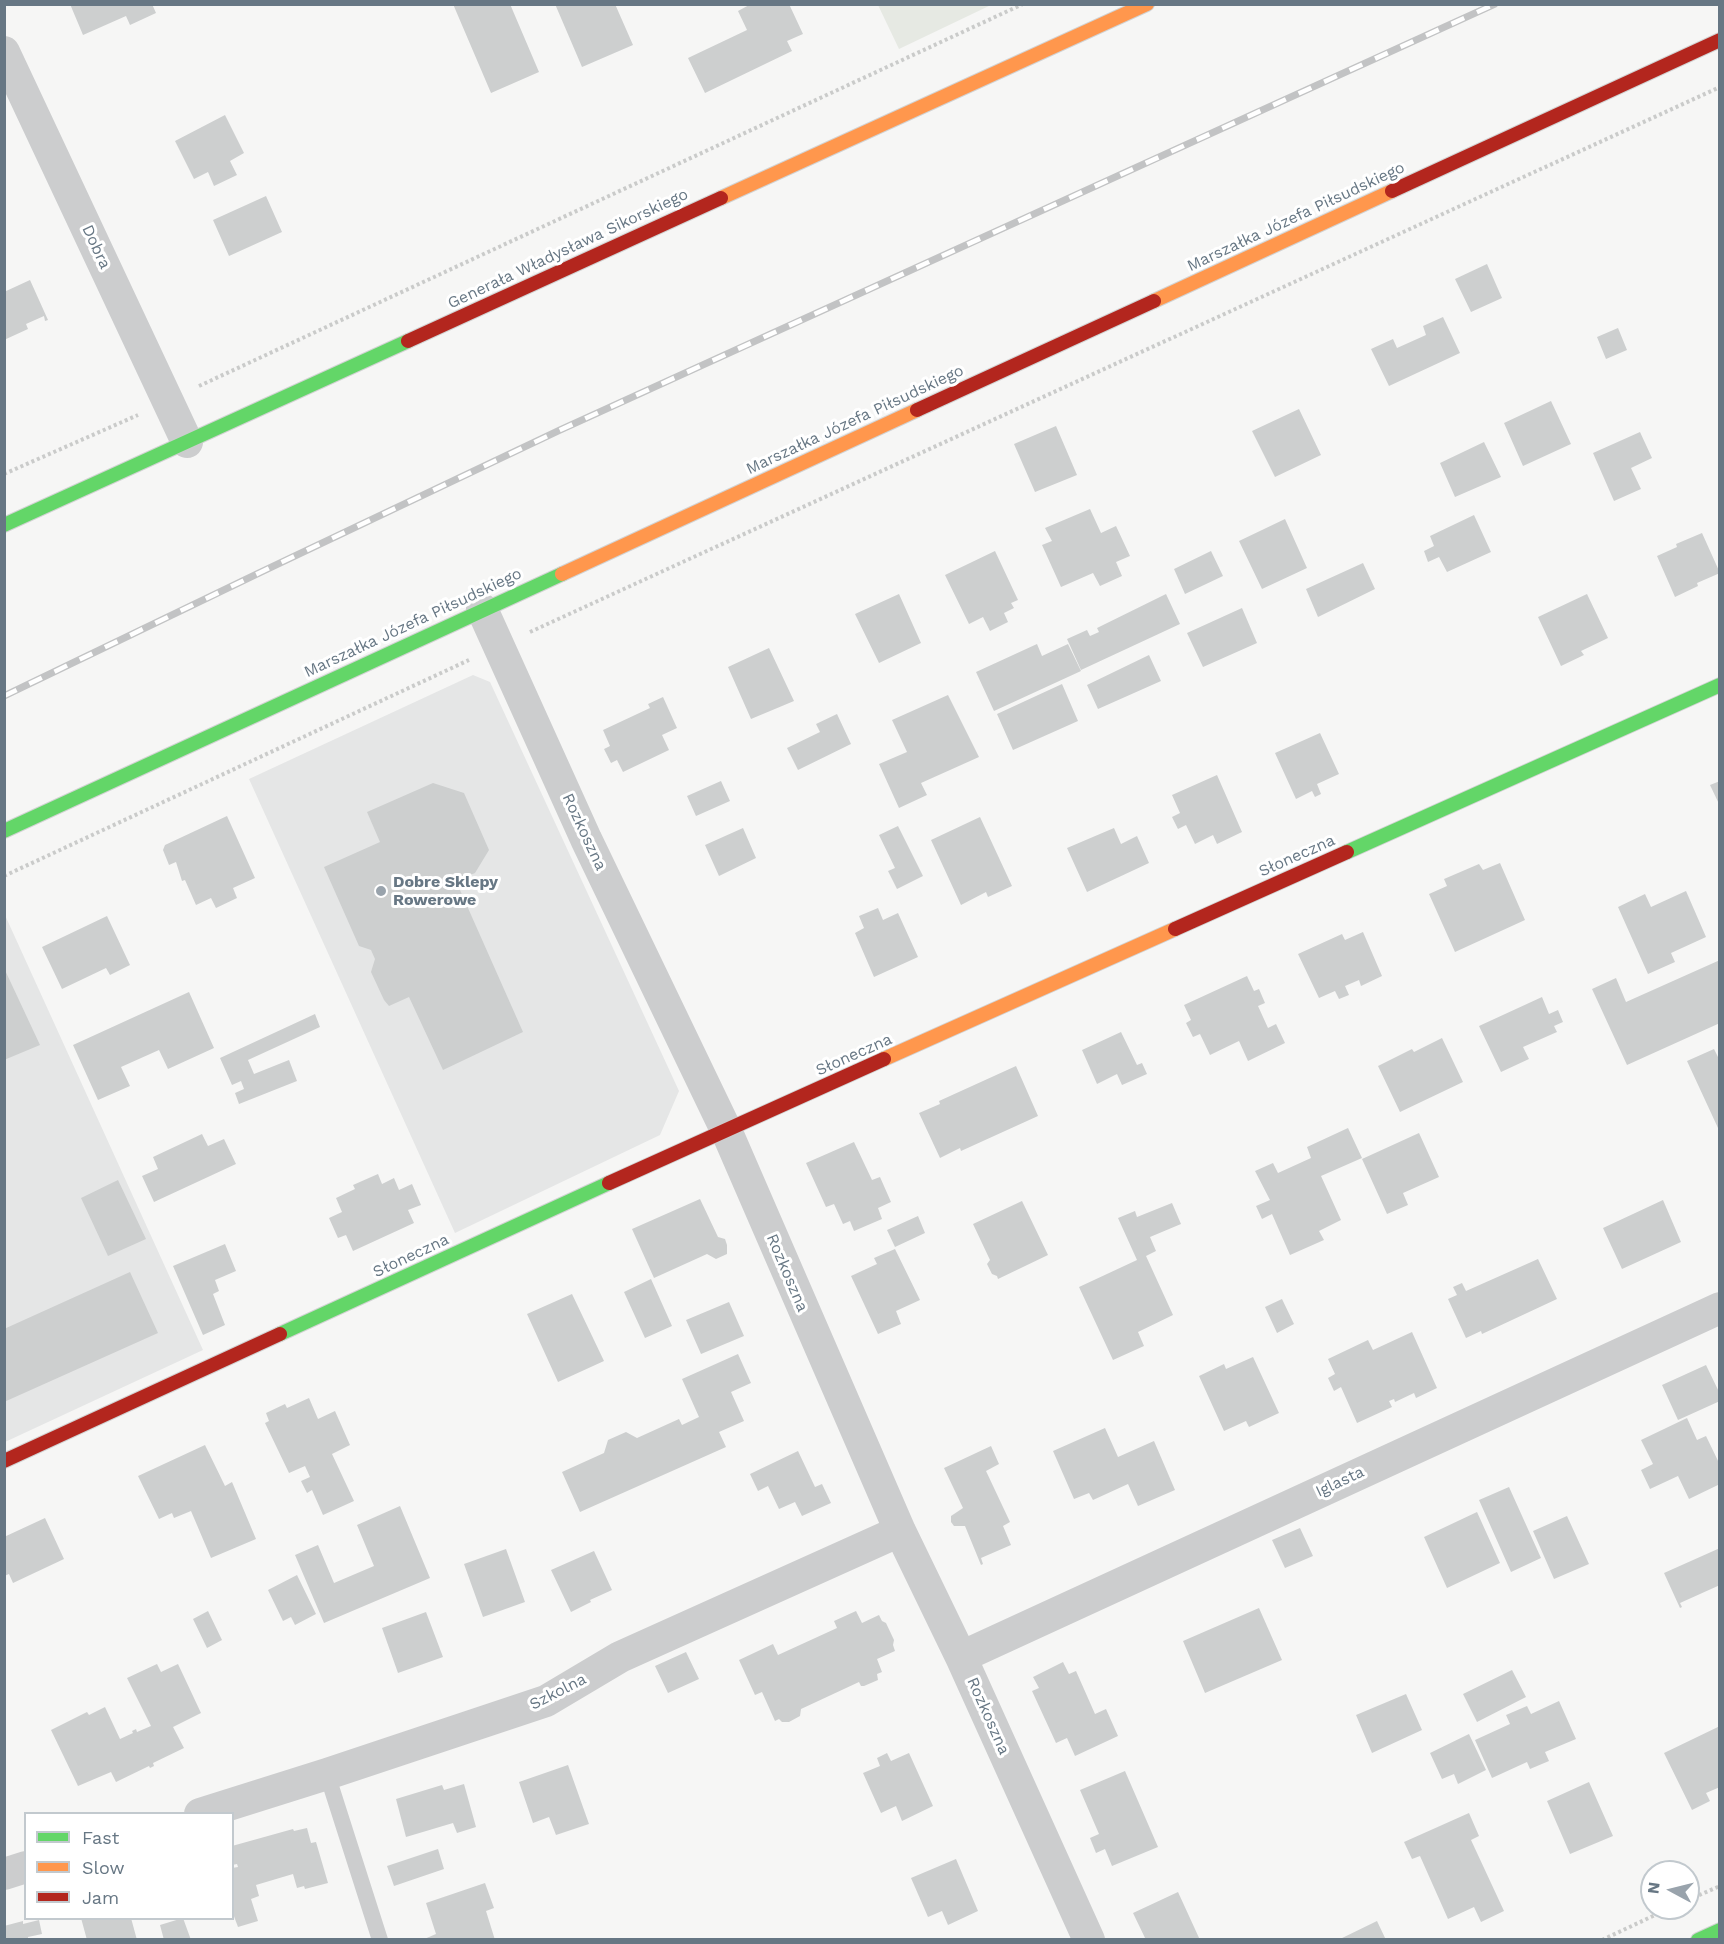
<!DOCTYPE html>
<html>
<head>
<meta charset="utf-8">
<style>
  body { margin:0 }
  #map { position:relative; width:1724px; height:1944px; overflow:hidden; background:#f6f6f5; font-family:"Work Sans",sans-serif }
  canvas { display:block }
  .frame { position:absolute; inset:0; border:6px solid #677784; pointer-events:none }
  .legend { position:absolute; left:24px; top:1812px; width:210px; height:108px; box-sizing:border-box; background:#fff; border:2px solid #c2c9ce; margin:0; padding:8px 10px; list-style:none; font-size:18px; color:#677784 }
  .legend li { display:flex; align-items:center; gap:12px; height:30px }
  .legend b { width:30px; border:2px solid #c2c9ce }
  .north { position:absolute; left:1640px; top:1860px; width:60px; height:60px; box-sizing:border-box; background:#fff; border:2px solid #c2c9ce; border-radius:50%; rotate:277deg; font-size:16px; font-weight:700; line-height:24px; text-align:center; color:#677784 }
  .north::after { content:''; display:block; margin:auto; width:21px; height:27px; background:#99a3ac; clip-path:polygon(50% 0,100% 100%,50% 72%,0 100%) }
</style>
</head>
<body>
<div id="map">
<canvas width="1724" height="1944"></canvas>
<div class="frame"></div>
<ul class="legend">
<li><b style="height:8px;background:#63d668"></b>Fast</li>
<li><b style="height:8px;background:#ff974d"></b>Slow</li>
<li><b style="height:8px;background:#b3261e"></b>Jam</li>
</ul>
<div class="north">N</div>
</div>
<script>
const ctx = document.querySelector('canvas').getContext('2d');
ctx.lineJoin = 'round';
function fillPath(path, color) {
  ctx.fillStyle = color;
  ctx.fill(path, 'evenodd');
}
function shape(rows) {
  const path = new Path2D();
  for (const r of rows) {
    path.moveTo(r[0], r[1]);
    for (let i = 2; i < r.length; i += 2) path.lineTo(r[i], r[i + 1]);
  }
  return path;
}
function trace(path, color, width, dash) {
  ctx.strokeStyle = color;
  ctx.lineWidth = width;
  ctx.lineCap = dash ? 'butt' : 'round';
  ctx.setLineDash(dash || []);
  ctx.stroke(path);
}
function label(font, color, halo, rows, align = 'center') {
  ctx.font = font + ' "Work Sans",sans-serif';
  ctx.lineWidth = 6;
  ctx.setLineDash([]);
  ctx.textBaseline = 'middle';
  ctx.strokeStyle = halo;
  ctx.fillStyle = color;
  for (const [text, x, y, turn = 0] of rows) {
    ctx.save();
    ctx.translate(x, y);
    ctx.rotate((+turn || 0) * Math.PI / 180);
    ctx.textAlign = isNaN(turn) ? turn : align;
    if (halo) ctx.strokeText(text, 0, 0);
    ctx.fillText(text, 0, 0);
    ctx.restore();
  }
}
const built = shape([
  [473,675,490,682,679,1091,660,1135,455,1233,249,779],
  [4,913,203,1350,5,1442,4,1442]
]);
const green = shape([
  [878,5,991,5,899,49]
]);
const building = shape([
  [70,4,152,4,156,13,130,25,126,16,83,35],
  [453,4,510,4,539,72,491,93],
  [555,4,615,4,633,45,582,67],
  [751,4,789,4,803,34,787,41,792,51,705,93,688,58,747,30,738,11],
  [225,115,244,153,230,161,237,175,214,186,208,172,194,179,175,141],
  [266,196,282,232,229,256,213,220],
  [1487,264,1502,298,1471,312,1455,279],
  [30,280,48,320,45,321,44,316,26,324,28,329,4,340,4,292],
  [1443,317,1460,353,1389,386,1371,349,1393,339,1397,348,1426,335,1423,326],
  [1618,328,1627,350,1606,359,1597,337],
  [1551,401,1571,444,1523,466,1504,423],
  [1299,409,1321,455,1275,477,1252,431],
  [1056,426,1077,475,1035,492,1014,444],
  [1640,432,1652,458,1631,468,1641,489,1614,501,1593,453],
  [1484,442,1501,477,1455,497,1440,463],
  [1090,509,1101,533,1116,526,1130,556,1116,562,1122,576,1100,586,1093,573,1061,587,1042,545,1052,541,1045,528],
  [1474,515,1491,552,1447,572,1439,557,1428,562,1424,551,1434,546,1430,536],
  [1285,519,1307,568,1262,589,1239,541],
  [1702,533,1720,573,1697,583,1698,586,1675,597,1657,556,1677,547,1676,544],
  [995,551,1018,600,1011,603,1014,608,1004,613,1008,622,990,631,983,617,969,624,945,575],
  [1211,551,1223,576,1185,594,1174,569],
  [1363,563,1375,589,1318,617,1306,589],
  [899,594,921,643,879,663,855,614],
  [1166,594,1180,624,1081,670,1067,639,1087,630,1090,636,1099,632,1097,628],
  [1587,594,1608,638,1581,651,1584,655,1561,666,1538,617],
  [1242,608,1257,643,1203,667,1187,633],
  [1037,644,1042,656,1068,644,1081,671,994,711,976,672],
  [769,648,794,701,751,719,728,667],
  [1149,655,1161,681,1098,709,1087,685],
  [1062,684,1078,721,1013,750,997,714],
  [948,695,979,757,921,783,927,795,899,808,879,764,907,752,892,720],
  [663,697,677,728,662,735,669,750,623,772,617,760,611,763,604,749,610,746,603,730,650,708,648,704],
  [837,714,851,744,798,770,787,748,820,732,816,724],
  [1320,733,1339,774,1317,784,1321,794,1315,797,1312,791,1296,799,1275,753],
  [1217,775,1242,832,1217,844,1213,835,1195,844,1186,825,1178,829,1172,817,1180,813,1172,795],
  [721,781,730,801,696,816,687,796],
  [1720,781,1720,806,1710,785],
  [433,783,464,793,489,850,475,873,456,881,523,1032,443,1070,409,997,389,1006,384,1000,371,972,375,959,371,950,359,946,324,867,380,842,367,812],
  [227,816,255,878,233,888,237,898,216,908,211,898,196,905,185,880,182,881,176,862,169,865,163,850,165,845],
  [980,817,1012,886,988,897,986,892,961,905,931,840],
  [898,826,923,876,897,889,888,871,895,868,879,835],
  [743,828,756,858,719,876,705,845],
  [1114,828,1121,844,1137,836,1149,863,1087,892,1067,848],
  [1500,863,1525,920,1455,952,1429,894,1447,886,1444,879,1479,864,1483,870],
  [1686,891,1706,937,1671,953,1675,962,1648,974,1618,907,1645,894,1651,907],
  [878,908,883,920,898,913,918,957,874,977,855,933,864,928,859,916],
  [107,916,130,965,110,975,106,968,62,989,42,947],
  [1363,932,1382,976,1361,986,1359,980,1345,986,1349,995,1339,999,1335,991,1319,998,1298,954,1342,934,1345,940],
  [1720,960,1720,1023,1627,1065,1592,989,1616,978,1626,1002],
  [4,968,40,1045,4,1060],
  [1247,976,1254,991,1259,989,1265,1003,1258,1006,1268,1028,1276,1024,1285,1043,1248,1061,1239,1041,1210,1055,1200,1034,1193,1037,1186,1023,1191,1020,1184,1005],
  [189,992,214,1048,168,1069,159,1050,121,1067,130,1086,98,1100,73,1045],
  [1542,997,1549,1014,1558,1010,1563,1022,1554,1026,1557,1032,1523,1047,1529,1059,1501,1072,1479,1026],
  [315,1014,320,1027,248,1060,254,1074,289,1060,297,1081,239,1104,235,1093,244,1089,241,1081,232,1085,220,1058],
  [1121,1032,1137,1065,1142,1063,1147,1074,1122,1085,1117,1074,1097,1084,1082,1050],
  [1442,1038,1463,1082,1400,1112,1378,1066,1412,1049,1414,1052],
  [1714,1049,1718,1057,1720,1056,1720,1128,1718,1128,1687,1061],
  [1016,1066,1038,1116,961,1151,960,1148,940,1158,919,1113,940,1104,939,1101],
  [1348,1128,1362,1158,1321,1176,1341,1220,1319,1231,1324,1240,1290,1255,1272,1214,1262,1219,1256,1206,1270,1200,1255,1171,1273,1163,1278,1173,1311,1158,1307,1147],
  [1419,1133,1439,1177,1403,1193,1408,1205,1387,1214,1362,1159],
  [202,1134,208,1146,224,1139,236,1164,154,1202,142,1176,158,1169,153,1157],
  [854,1142,872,1180,880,1177,891,1202,878,1208,882,1219,854,1231,850,1221,843,1224,834,1204,826,1207,806,1163],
  [378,1174,382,1184,394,1178,399,1190,412,1184,421,1205,408,1210,414,1223,353,1251,346,1235,338,1238,329,1218,342,1212,336,1198,355,1189,353,1185],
  [118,1180,146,1239,108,1256,81,1198],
  [700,1199,718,1237,725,1239,727,1245,727,1254,716,1259,707,1254,654,1278,632,1229],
  [1663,1200,1681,1242,1622,1269,1603,1228],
  [1022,1201,1048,1255,998,1279,997,1276,992,1274,987,1264,990,1260,973,1224],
  [1172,1203,1181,1224,1150,1237,1156,1251,1146,1256,1173,1315,1138,1332,1144,1346,1113,1360,1079,1287,1137,1260,1118,1218,1135,1211,1137,1217],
  [918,1216,925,1233,895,1247,887,1230],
  [225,1244,236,1271,215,1280,219,1291,213,1294,225,1325,203,1335,173,1266],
  [895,1249,920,1300,896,1311,901,1324,878,1334,851,1276,877,1264,874,1258],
  [1538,1259,1557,1299,1482,1334,1481,1331,1466,1338,1448,1299,1457,1295,1453,1287,1462,1283,1466,1291],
  [130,1272,158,1333,4,1402,4,1329],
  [651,1279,672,1326,645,1338,624,1292],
  [572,1294,604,1361,558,1382,527,1314],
  [1282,1299,1294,1324,1277,1333,1265,1307],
  [729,1302,744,1336,701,1354,686,1320],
  [1412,1332,1437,1388,1416,1398,1414,1393,1395,1402,1394,1399,1389,1401,1392,1407,1357,1423,1341,1387,1334,1391,1328,1378,1335,1374,1328,1359,1368,1340,1373,1350],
  [738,1354,751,1383,731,1392,744,1421,719,1432,726,1447,580,1512,562,1472,604,1453,608,1440,626,1432,637,1438,679,1419,682,1425,699,1417,682,1379],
  [1253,1357,1279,1413,1249,1427,1246,1421,1224,1431,1199,1376,1224,1364,1226,1369],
  [1706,1365,1720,1394,1720,1401,1678,1420,1662,1385],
  [309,1398,318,1419,335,1411,350,1445,332,1454,354,1501,323,1515,312,1490,307,1493,301,1481,310,1477,305,1466,289,1473,265,1423,269,1421,266,1413,285,1404,287,1408],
  [1687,1418,1697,1440,1706,1436,1720,1465,1720,1484,1689,1499,1678,1476,1650,1489,1641,1470,1653,1464,1641,1440],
  [1105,1428,1118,1457,1154,1441,1175,1490,1138,1506,1128,1484,1093,1500,1089,1493,1074,1499,1053,1451],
  [205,1445,225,1486,232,1482,256,1539,211,1558,191,1511,174,1518,172,1513,159,1519,138,1476],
  [991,1446,999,1464,986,1471,1010,1522,1003,1526,1011,1545,981,1558,983,1564,981,1565,965,1526,954,1526,951,1522,951,1516,963,1508,944,1468],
  [798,1451,815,1487,822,1484,831,1503,802,1516,795,1502,779,1509,768,1486,758,1491,750,1474],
  [1509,1487,1541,1558,1511,1572,1479,1500],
  [400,1506,430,1578,324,1623,295,1555,318,1545,334,1583,374,1566,357,1525],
  [1477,1512,1500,1563,1447,1588,1424,1537],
  [1567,1516,1589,1564,1554,1579,1533,1531],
  [45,1518,64,1559,13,1583,9,1574,4,1576,4,1537],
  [1300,1528,1313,1556,1285,1568,1272,1540],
  [1720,1548,1720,1585,1680,1603,1682,1607,1680,1608,1664,1573],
  [506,1549,525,1602,483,1617,464,1564],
  [594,1551,612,1590,590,1600,591,1602,571,1612,551,1570],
  [297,1575,316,1614,295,1625,291,1617,283,1621,268,1590],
  [1259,1608,1282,1660,1205,1693,1183,1641],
  [208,1611,222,1640,207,1648,193,1619],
  [856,1611,862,1623,879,1615,882,1621,886,1623,894,1640,893,1645,895,1651,877,1659,882,1672,877,1674,878,1680,864,1686,861,1686,859,1682,801,1709,800,1716,789,1722,782,1722,779,1719,775,1721,762,1692,755,1695,739,1660,773,1644,778,1655,837,1628,834,1621],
  [426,1612,443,1657,398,1673,382,1628],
  [686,1652,699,1679,668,1693,655,1666],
  [1063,1662,1069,1674,1076,1671,1095,1714,1106,1709,1118,1736,1075,1756,1067,1738,1056,1743,1032,1691,1039,1688,1033,1677],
  [157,1664,161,1672,178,1664,201,1713,173,1727,184,1748,153,1763,154,1766,150,1768,149,1766,116,1782,111,1772,78,1786,51,1730,87,1712,89,1715,105,1707,120,1739,133,1733,132,1731,136,1729,137,1732,151,1726,127,1678],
  [1512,1670,1526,1697,1477,1722,1463,1694],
  [1406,1694,1422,1730,1372,1753,1356,1715],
  [1559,1701,1576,1739,1545,1752,1549,1761,1530,1769,1527,1762,1492,1778,1475,1740,1510,1724,1506,1715,1527,1706,1531,1714],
  [1720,1726,1720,1787,1706,1793,1710,1801,1692,1810,1664,1753],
  [1469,1734,1486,1770,1458,1784,1454,1774,1442,1779,1430,1753],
  [887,1753,891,1761,909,1753,933,1806,902,1821,896,1806,881,1813,863,1773,880,1766,877,1758],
  [568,1765,589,1824,556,1835,549,1817,533,1823,519,1782],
  [1125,1771,1158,1847,1112,1866,1105,1849,1096,1853,1090,1838,1099,1834,1080,1790],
  [1589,1782,1613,1836,1570,1854,1547,1801],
  [464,1784,476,1827,457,1833,453,1823,406,1837,396,1799,442,1785,444,1790],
  [1469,1813,1479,1836,1471,1840,1504,1911,1481,1922,1474,1907,1448,1919,1420,1856,1412,1859,1404,1842],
  [307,1828,311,1843,316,1842,328,1883,305,1889,304,1886,297,1888,293,1874,256,1885,259,1896,251,1899,258,1921,238,1927,232,1911,232,1868,238,1867,237,1864,232,1865,232,1846,293,1829,294,1831],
  [438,1849,444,1869,394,1886,387,1866],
  [956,1859,978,1911,948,1925,942,1911,928,1917,911,1878],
  [485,1883,494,1908,486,1911,495,1940,422,1940,436,1934,426,1903],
  [1178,1892,1200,1940,1146,1940,1133,1913],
  [81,1918,131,1918,137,1940,87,1940],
  [183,1918,191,1940,164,1940,160,1925],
  [39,1920,42,1934,28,1937,28,1940,4,1940,4,1926,23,1921,23,1924],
  [1377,1921,1386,1940,1338,1940]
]);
const path = shape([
  [199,386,1023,4],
  [4,474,138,415],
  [530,632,1720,87],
  [4,876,469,660],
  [1688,1900,1720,1886],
  [1602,1940,1670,1908]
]);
const lane = shape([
  [327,1774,380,1940]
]);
const street = shape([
  [4,52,187,442],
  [482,609,586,839,726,1130,900,1531,961,1657,1089,1940],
  [961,1657,1720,1308],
  [200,1814,327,1774,546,1701,620,1657,900,1531],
  [4,1874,26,1867]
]);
const fast = shape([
  [4,525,408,341],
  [4,831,562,574],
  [1347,852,1720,685],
  [280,1334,609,1183],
  [1698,1940,1720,1930]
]);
const slow = shape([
  [721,198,1147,4],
  [1154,301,1392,191],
  [562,574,917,410],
  [884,1059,1175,929]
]);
const jam = shape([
  [1392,191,1720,40],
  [408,341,721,198],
  [917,410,1154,301],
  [1175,929,1347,852],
  [609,1183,884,1059],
  [4,1461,280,1334]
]);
const rail = shape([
  [4,696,259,573,560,430,1495,4]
]);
const markers = [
  [381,891,6,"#99a3ac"]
];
const streetNames = [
  ["Marszałka Józefa Piłsudskiego",1296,217,-25],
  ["Dobra",96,247,65],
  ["Generała Władysława Sikorskiego",568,249,-25],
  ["Marszałka Józefa Piłsudskiego",855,420,-25],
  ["Marszałka Józefa Piłsudskiego",413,623,-25],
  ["Rozkoszna",584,832,65],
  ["Słoneczna",1297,856,-24],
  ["Słoneczna",854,1055,-24],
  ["Słoneczna",411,1256,-25],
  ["Rozkoszna",787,1273,67],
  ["Iglasta",1340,1482,-25],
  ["Szkolna",558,1692,-27],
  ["Rozkoszna",988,1716,66]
];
const poiNames = [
  ["Dobre Sklepy",393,882],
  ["Rowerowe",393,900]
];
fillPath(built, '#e5e6e6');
fillPath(green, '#e6e9e3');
fillPath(building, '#cdcfcf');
trace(fast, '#d2d3d3', 16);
trace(slow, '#d2d3d3', 16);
trace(jam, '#d2d3d3', 16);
trace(path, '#cacbca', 4, [3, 3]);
trace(lane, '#cccdce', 16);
trace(street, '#cccdce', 32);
trace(fast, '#63d668', 14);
trace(slow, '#ff974d', 14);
trace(jam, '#b3261e', 14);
trace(rail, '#c2c3c4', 7);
trace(rail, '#fff', 4.5, [14]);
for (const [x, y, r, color] of markers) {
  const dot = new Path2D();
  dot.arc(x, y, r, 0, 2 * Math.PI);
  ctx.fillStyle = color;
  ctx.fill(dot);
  trace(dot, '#fff', 2);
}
label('16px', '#677784', '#fff', streetNames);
label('bold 16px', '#677784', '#fff', poiNames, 'left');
</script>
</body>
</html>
